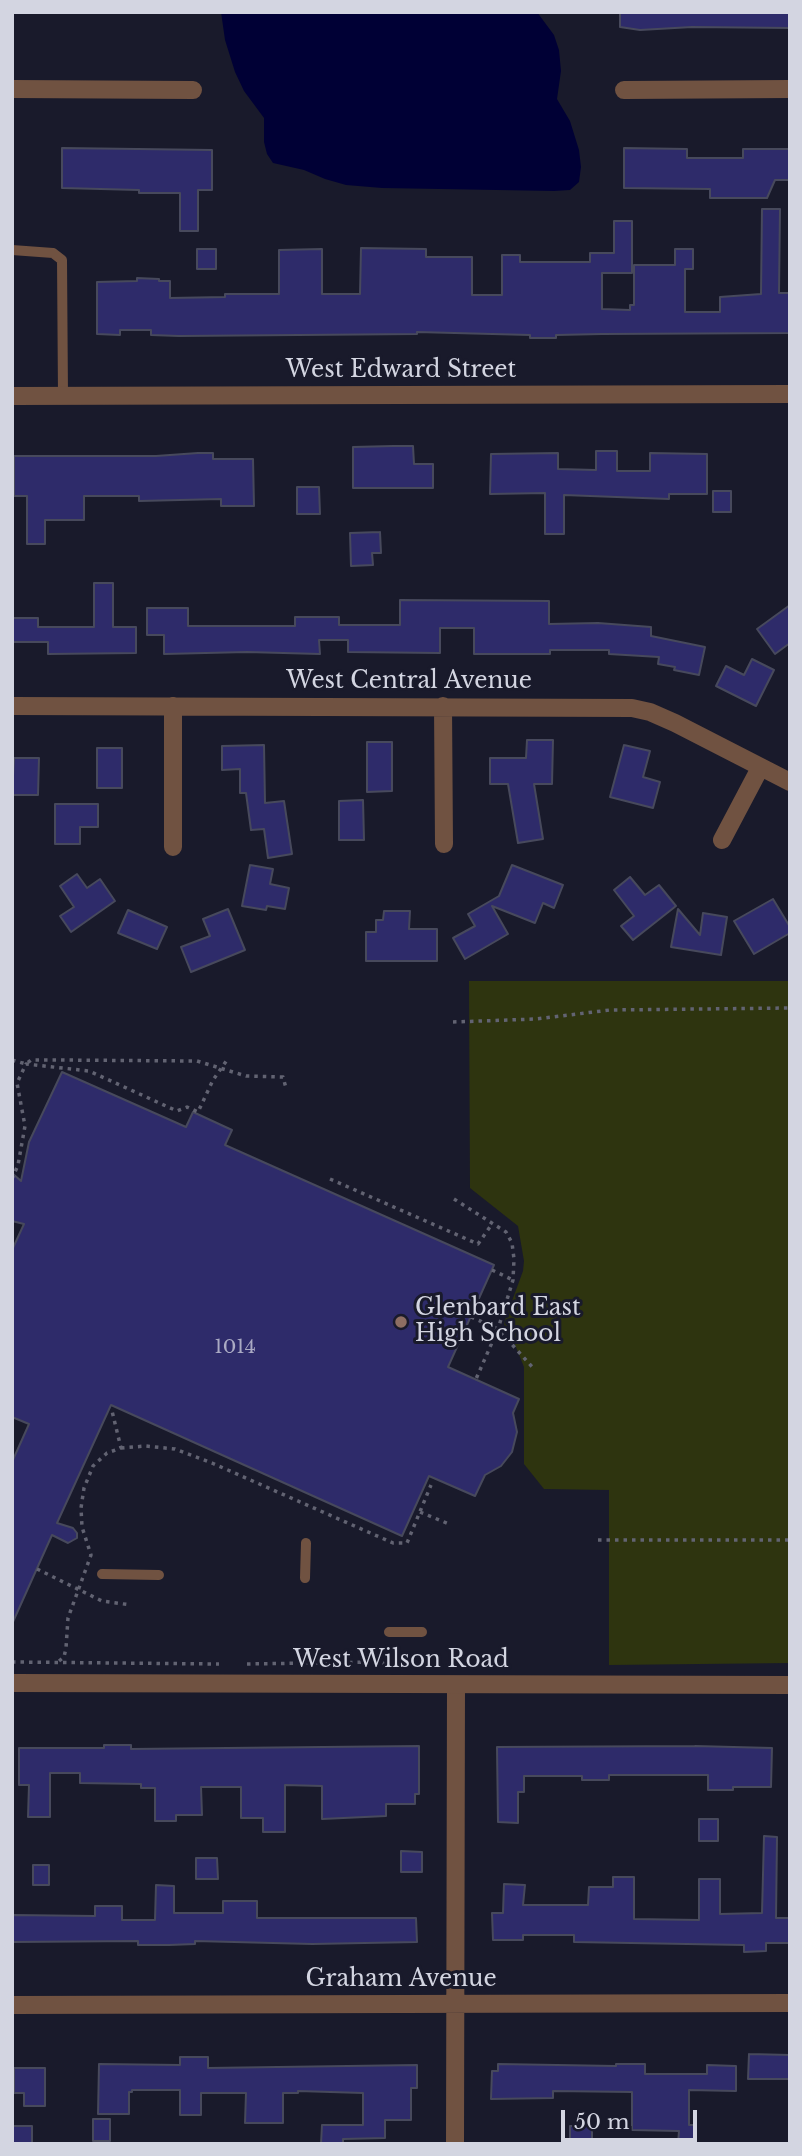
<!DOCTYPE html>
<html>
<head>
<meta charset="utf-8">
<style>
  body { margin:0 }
  #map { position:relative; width:802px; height:2156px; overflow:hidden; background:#191a2b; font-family:"Libre Baskerville",serif }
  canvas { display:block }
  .frame { position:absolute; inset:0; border:14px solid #d3d5e1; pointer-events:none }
  .scale { position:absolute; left:561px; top:2110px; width:136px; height:32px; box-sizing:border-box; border:4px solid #d3d5e1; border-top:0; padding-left:9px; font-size:21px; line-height:24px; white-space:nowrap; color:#d3d5e1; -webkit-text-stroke:5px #191a2b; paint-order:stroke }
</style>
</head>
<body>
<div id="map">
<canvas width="802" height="2156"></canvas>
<div class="frame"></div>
<div class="scale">50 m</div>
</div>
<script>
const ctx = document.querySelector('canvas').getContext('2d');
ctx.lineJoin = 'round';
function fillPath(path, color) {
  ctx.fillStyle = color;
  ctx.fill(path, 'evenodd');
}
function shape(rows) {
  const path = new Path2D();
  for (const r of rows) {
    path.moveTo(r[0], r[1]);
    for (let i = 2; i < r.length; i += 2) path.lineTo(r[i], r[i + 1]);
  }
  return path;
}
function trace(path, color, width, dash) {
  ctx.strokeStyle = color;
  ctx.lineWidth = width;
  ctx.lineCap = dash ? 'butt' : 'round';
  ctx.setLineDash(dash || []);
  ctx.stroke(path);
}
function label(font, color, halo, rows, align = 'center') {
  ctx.font = font + ' "Libre Baskerville",serif';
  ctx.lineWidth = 6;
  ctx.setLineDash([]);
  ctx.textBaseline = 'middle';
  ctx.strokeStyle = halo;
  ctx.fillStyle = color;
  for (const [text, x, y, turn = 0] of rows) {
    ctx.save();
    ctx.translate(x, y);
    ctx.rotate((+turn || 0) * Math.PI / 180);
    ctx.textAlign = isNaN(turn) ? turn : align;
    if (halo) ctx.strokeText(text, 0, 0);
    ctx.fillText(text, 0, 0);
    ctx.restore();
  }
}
const green = shape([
  [469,981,790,981,790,1663,609,1665,609,1490,544,1489,524,1464,524,1367,510,1332,504,1326,505,1320,523,1271,524,1261,518,1226,470,1188]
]);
const water = shape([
  [221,12,537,12,554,35,559,50,561,71,557,99,570,121,579,150,581,167,579,182,570,190,554,191,382,188,346,185,325,179,304,170,273,163,267,154,264,142,264,118,244,91,235,72,225,40]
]);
const building = shape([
  [620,12,790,12,790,28,692,27,640,30,620,27,620,12],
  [62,148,212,150,212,190,198,190,198,231,180,231,180,193,139,193,139,190,62,188,62,148],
  [624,148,687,149,687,158,743,158,743,149,790,149,790,180,775,180,767,198,710,198,710,189,624,188,624,148],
  [762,209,780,209,779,293,790,293,790,333,602,334,556,335,556,338,530,338,530,335,417,332,417,334,179,336,151,335,151,330,120,330,120,335,97,334,97,282,137,281,137,278,159,279,159,281,170,281,170,298,225,297,225,294,279,294,279,250,322,249,322,294,360,294,361,248,426,249,426,257,472,257,472,295,502,295,502,255,520,255,520,262,590,262,590,253,614,253,614,221,632,221,632,273,602,273,602,309,630,310,630,305,634,305,634,265,675,265,675,249,693,249,693,269,685,269,685,312,720,312,720,297,761,294,762,209],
  [197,249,216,249,216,269,197,269,197,249],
  [393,446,413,446,414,464,433,464,433,488,353,488,353,447,393,446],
  [596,451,617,451,617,471,650,471,650,453,707,454,707,494,669,494,669,499,564,495,564,534,545,534,545,493,490,494,491,454,558,453,558,469,596,470,596,451],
  [198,453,213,453,213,459,253,459,254,506,221,506,221,499,139,501,139,496,84,496,84,520,45,520,45,544,27,544,27,496,14,496,14,456,156,456,198,453],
  [297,487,319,487,320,514,297,514,297,487],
  [713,491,731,491,731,512,713,512,713,491],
  [380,532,381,553,372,553,373,565,351,566,350,533,380,532],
  [94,583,113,583,113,627,136,627,136,653,48,654,48,642,12,642,12,618,38,618,38,627,94,627,94,583],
  [400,600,549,601,549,624,598,623,651,627,651,636,705,647,699,675,674,670,675,667,658,664,659,657,609,654,609,650,550,650,550,654,474,654,474,628,440,628,440,653,348,652,348,640,319,640,320,654,247,652,164,654,164,635,147,635,147,608,188,608,188,626,295,626,295,617,339,617,339,625,400,625,400,600],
  [790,605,790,643,775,654,757,629,790,605],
  [752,659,774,670,756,706,716,686,726,666,744,675,752,659],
  [527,740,553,740,552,784,534,784,543,839,518,843,508,784,490,784,490,758,526,758,527,740],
  [367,742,392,742,392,791,367,792,367,742],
  [264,745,265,803,284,801,292,854,268,858,264,829,251,830,246,793,240,793,240,769,222,770,222,746,264,745],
  [624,745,650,751,643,777,660,782,653,808,610,797,624,745],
  [97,748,122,748,122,788,97,788,97,748],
  [14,758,39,758,38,795,12,795,14,758],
  [363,800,364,840,339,840,339,801,363,800],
  [55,804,98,804,98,827,80,827,80,844,55,844,55,804],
  [250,865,273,869,270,884,289,888,285,909,267,906,266,910,242,906,250,865],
  [512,865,563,885,554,908,543,903,535,923,492,906,508,934,465,959,453,938,475,926,468,914,499,896,512,865],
  [77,874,87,888,100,879,115,901,71,932,60,916,74,907,60,886,77,874],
  [630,877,645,895,659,885,676,906,633,940,621,926,634,916,614,890,630,877],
  [773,899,790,927,790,933,754,954,734,921,773,899],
  [228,909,245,950,191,972,181,947,210,936,203,919,228,909],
  [678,909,700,935,703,913,727,917,721,955,671,947,678,909],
  [128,910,167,927,157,949,118,933,128,910],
  [384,911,410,911,409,929,437,929,437,961,366,961,366,932,376,932,376,920,383,920,384,911],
  [62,1072,186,1127,193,1112,232,1130,225,1145,494,1265,448,1367,519,1399,513,1413,517,1432,512,1452,501,1466,485,1475,475,1496,429,1476,402,1536,111,1405,57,1523,73,1528,77,1533,77,1538,68,1543,52,1535,12,1624,12,1462,29,1424,12,1417,12,1250,24,1224,12,1221,12,1173,21,1181,29,1142,62,1072],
  [104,1745,131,1745,131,1749,419,1746,419,1794,415,1794,415,1804,386,1804,386,1816,322,1819,322,1786,285,1785,285,1832,263,1832,263,1818,241,1818,241,1787,201,1787,202,1815,176,1815,176,1821,155,1821,155,1788,141,1788,141,1784,80,1783,80,1773,50,1773,50,1817,28,1817,29,1785,19,1785,19,1748,104,1748,104,1745],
  [695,1746,772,1748,771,1787,733,1787,733,1790,708,1790,708,1775,609,1775,609,1780,582,1780,582,1776,524,1776,524,1792,518,1792,518,1823,498,1822,497,1747,695,1746],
  [699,1819,718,1819,718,1841,699,1841,699,1819],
  [764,1836,777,1837,776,1918,790,1918,790,1943,766,1943,766,1951,744,1952,744,1945,574,1942,574,1935,523,1935,523,1940,493,1940,492,1913,503,1913,504,1884,525,1885,523,1905,588,1905,589,1887,613,1887,613,1877,634,1877,634,1919,699,1920,699,1879,720,1879,720,1914,762,1913,764,1836],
  [401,1851,422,1852,422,1872,401,1872,401,1851],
  [196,1858,217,1858,218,1879,196,1879,196,1858],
  [33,1865,49,1865,49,1885,33,1885,33,1865],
  [156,1885,174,1886,174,1913,223,1913,223,1901,257,1901,257,1918,416,1918,417,1942,312,1944,195,1941,195,1944,169,1945,138,1945,138,1941,13,1942,13,1915,95,1916,95,1906,122,1906,122,1920,155,1920,156,1885],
  [749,2054,790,2055,790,2079,748,2079,749,2054],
  [180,2057,208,2057,208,2068,417,2065,417,2088,411,2088,411,2120,385,2120,385,2138,343,2139,343,2144,321,2144,322,2125,363,2125,363,2093,298,2091,298,2093,283,2093,283,2123,245,2123,246,2093,201,2093,201,2115,180,2115,180,2090,132,2090,132,2092,129,2092,129,2114,98,2114,99,2064,180,2065,180,2057],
  [498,2064,616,2066,616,2064,645,2064,645,2074,707,2074,707,2065,736,2066,736,2091,689,2090,689,2125,696,2125,696,2144,678,2144,679,2131,632,2130,632,2092,553,2091,553,2098,491,2099,492,2071,498,2071,498,2064],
  [14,2068,45,2068,45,2106,24,2106,24,2093,14,2093,14,2068],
  [93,2119,110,2119,110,2141,93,2141,93,2119],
  [12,2126,32,2126,32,2144,12,2144,12,2126],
  [570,2126,592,2126,592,2144,570,2144,570,2126]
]);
const path = shape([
  [453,1022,536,1019,610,1010,790,1008],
  [12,1060,26,1064,31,1060,59,1060,197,1061,246,1076,283,1077,286,1088],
  [12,1179,18,1165,25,1126,17,1083,26,1064,89,1071,177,1111,187,1107,198,1112,213,1080,227,1060],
  [330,1179,478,1244,492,1224],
  [454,1199,506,1232,512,1243,514,1259,513,1280,498,1329,476,1379],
  [492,1270,513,1280],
  [471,1317,498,1329,535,1370],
  [121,1448,146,1446,175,1449,212,1463,393,1543,407,1543,431,1485],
  [420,1512,449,1524],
  [598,1540,790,1540],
  [37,1569,102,1601,131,1605],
  [59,1661,64,1657,66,1648,68,1618,91,1555,82,1527,81,1508,84,1488,93,1466,107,1453,121,1448,112,1411],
  [12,1662,219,1664],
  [247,1664,381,1662,389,1666]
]);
const service = shape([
  [12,250,53,253,62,260,63,396],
  [102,1574,159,1575],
  [305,1578,306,1543],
  [389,1632,422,1632]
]);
const minor = shape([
  [12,89,193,90],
  [624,90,790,89],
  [12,396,790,394],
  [12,706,632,708,650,712,675,723,790,782],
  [173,706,173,847],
  [443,706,444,844],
  [722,840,760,768],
  [12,2005,790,2003],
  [455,2144,456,1686]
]);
const tertiary = shape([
  [12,1683,790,1685]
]);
const markers = [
  [401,1322,7,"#8d6e63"]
];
const numberNames = [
  ["1014",235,1348]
];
const streetNames = [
  ["West Edward Street",401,371],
  ["West Central Avenue",409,682],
  ["West Wilson Road",401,1661],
  ["Graham Avenue",401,1980]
];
const poiNames = [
  ["Glenbard East",415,1309],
  ["High School",415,1335]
];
fillPath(green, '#2e340f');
fillPath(water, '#000035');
fillPath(building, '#2e2b6a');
trace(building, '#47495c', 2);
trace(path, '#626372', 3.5, [3.5, 5]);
trace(service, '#705241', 10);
trace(minor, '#705241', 18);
trace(tertiary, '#705241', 18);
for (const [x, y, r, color] of markers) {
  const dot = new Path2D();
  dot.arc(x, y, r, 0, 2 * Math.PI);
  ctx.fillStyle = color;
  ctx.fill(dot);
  trace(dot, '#191a2b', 2.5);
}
label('19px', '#aaaac3', null, numberNames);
label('23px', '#d3d5e1', '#191a2b', streetNames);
label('23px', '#d3d5e1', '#191a2b', poiNames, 'left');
</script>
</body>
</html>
